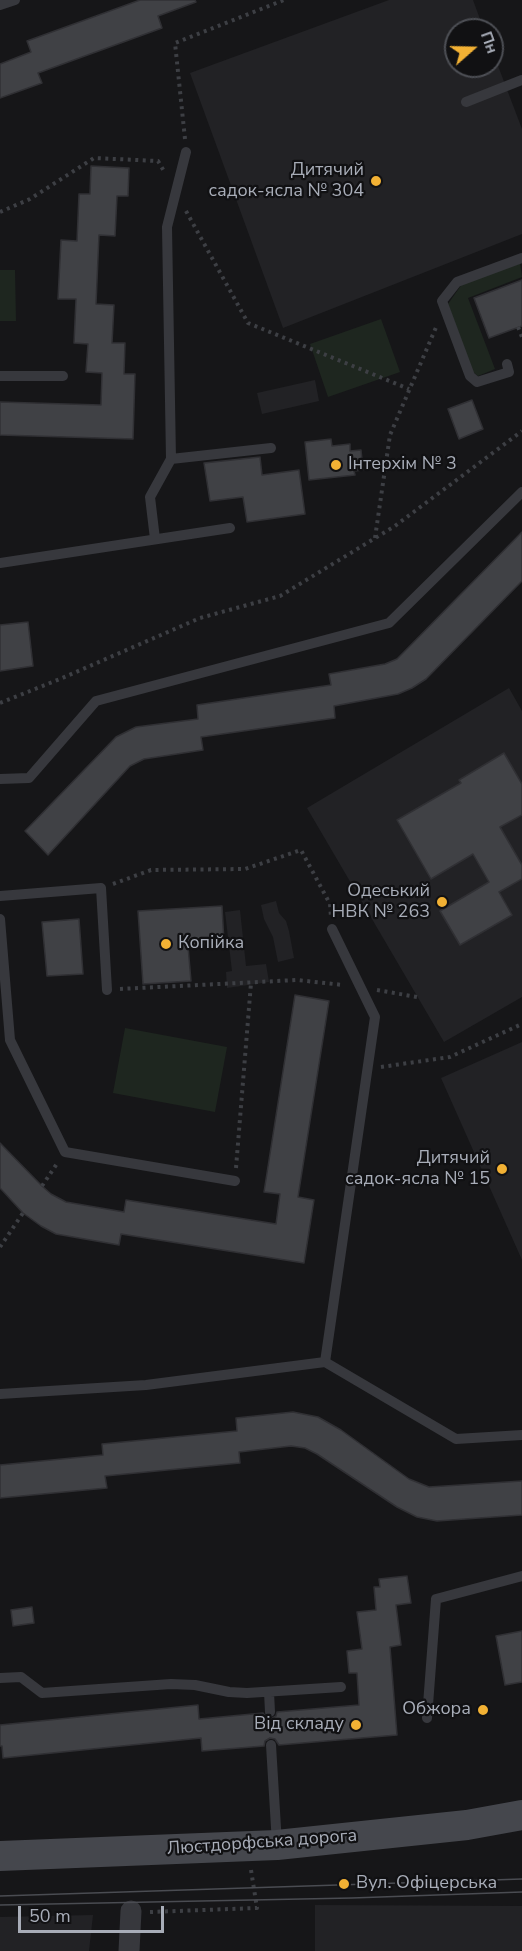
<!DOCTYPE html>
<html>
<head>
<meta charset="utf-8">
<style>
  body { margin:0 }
  #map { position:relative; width:522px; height:1951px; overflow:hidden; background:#161618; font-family:"Nunito Sans",sans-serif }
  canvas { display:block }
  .north { position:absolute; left:444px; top:18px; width:60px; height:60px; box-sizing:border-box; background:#111113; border:2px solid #4d4f55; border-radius:50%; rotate:70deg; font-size:16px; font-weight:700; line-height:24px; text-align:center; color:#a8adb8 }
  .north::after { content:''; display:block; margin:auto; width:21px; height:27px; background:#f2b134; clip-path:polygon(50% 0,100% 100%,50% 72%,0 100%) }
  .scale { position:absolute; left:18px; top:1906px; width:146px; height:27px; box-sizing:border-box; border:3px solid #a8adb8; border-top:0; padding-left:8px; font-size:18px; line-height:21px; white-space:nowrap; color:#a8adb8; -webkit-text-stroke:4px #111113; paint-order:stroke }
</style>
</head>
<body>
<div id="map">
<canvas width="522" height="1951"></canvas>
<div class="north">Пн</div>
<div class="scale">50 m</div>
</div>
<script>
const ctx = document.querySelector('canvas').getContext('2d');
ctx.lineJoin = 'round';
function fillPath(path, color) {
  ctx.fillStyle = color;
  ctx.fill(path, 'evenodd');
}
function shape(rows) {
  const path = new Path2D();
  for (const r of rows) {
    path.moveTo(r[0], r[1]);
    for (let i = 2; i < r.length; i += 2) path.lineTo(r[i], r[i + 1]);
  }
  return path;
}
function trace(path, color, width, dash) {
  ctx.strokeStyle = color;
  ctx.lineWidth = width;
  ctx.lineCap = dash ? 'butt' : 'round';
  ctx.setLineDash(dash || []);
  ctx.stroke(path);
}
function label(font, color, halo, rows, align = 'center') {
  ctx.font = font + ' "Nunito Sans",sans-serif';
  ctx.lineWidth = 4.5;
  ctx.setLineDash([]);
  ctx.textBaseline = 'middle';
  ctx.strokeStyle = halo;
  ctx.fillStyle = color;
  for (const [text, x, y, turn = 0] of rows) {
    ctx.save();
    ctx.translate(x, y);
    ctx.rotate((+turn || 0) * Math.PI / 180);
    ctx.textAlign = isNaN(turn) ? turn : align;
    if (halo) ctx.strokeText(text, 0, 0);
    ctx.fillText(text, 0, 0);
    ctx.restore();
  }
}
const built = shape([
  [389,0,473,0,484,30,456,30,456,66,492,66,492,50,522,129,522,234,283,328,190,73],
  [315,380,319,401,262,414,257,393],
  [509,688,522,711,522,997,444,1042,307,808],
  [276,901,279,913,286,921,289,931,294,958,278,962,273,937,264,919,261,905],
  [240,910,246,966,266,964,269,982,227,988,226,972,232,971,225,912],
  [522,1042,522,1260,441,1078],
  [315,1905,522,1906,522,1951,315,1951],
  [93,1915,89,1951,0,1951,0,1917]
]);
const green = shape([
  [520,263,522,277,468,298,495,369,478,376,473,372,448,304,462,284],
  [0,270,15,270,16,321,0,321],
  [381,319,400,372,328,397,310,344],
  [125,1028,227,1047,215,1112,113,1093]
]);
const building = shape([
  [140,0,195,0,196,2,158,16,162,28,38,73,42,83,0,98,0,64,31,52,27,41,140,0],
  [91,166,129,168,128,196,117,196,115,236,99,235,96,304,114,305,112,343,125,343,124,374,135,374,133,439,0,435,0,402,101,405,102,373,86,372,88,344,74,343,76,299,58,299,61,240,77,241,79,194,90,194,91,166],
  [522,280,522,326,489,338,474,298,522,280],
  [472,400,483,429,459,439,448,409,472,400],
  [331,439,332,446,350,444,350,451,361,450,363,470,354,471,355,475,309,480,305,442,331,439],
  [260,457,262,475,299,470,305,514,247,522,243,497,210,501,204,463,260,457],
  [522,532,522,581,426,679,412,688,398,694,334,706,335,718,201,737,203,750,144,759,130,766,48,855,25,831,116,737,136,727,198,719,197,705,331,685,329,674,385,664,397,659,522,532],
  [28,622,33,666,0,671,0,625,28,622],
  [504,753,522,784,522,815,500,827,522,865,522,879,499,892,512,915,460,945,440,911,489,882,473,854,431,879,397,820,461,783,459,780,504,753],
  [222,906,224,943,188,946,191,981,143,984,138,911,222,906],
  [79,919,83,974,47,976,42,922,79,919],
  [295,995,329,1001,298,1197,314,1200,304,1263,121,1234,119,1245,56,1234,41,1226,23,1213,0,1188,0,1143,42,1186,51,1194,66,1202,124,1212,126,1200,276,1224,280,1194,264,1192,295,995],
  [293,1412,318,1417,341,1430,409,1479,429,1487,522,1481,522,1515,437,1521,417,1517,397,1507,317,1454,305,1448,291,1446,239,1452,240,1463,105,1476,107,1488,0,1498,0,1465,103,1455,102,1444,237,1431,236,1418,293,1412],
  [407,1576,411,1603,396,1605,401,1645,390,1647,397,1735,279,1745,275,1739,270,1738,265,1741,264,1746,202,1751,201,1738,3,1758,2,1746,0,1746,0,1725,198,1705,199,1719,263,1713,266,1718,271,1719,276,1716,277,1712,359,1705,357,1673,349,1673,347,1651,362,1649,357,1612,376,1610,374,1587,380,1587,379,1579,407,1576],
  [32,1607,34,1623,13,1626,11,1610,32,1607],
  [522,1631,522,1682,505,1685,496,1636,522,1631]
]);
const path = shape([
  [185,139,175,43,284,0],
  [186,211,248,323,409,389],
  [0,212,30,199,94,158,158,161,165,173],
  [518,327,522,337],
  [375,538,390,435,437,325],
  [0,703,60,679,200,618,280,596,395,526,522,431],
  [113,884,151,870,245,869,301,850,330,904,331,917],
  [120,989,297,980,343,985],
  [377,990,417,997],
  [381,1067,450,1057,522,1024],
  [236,1168,251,983],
  [42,1186,58,1162],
  [0,1247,23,1213],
  [150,1912,257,1908,251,1870]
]);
const service = shape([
  [0,5,15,0],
  [466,102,522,80],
  [186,152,167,227,171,459,271,448],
  [507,364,509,372,477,382,470,376,442,301,457,282,522,258],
  [0,376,63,376],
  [155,539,150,497,171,459],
  [0,563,230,528],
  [0,779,29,778,96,701,389,623,522,492],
  [0,896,101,888,107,990],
  [0,919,10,1040,65,1152,235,1181],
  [332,929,375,1017,325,1362,456,1439,522,1435],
  [0,1394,146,1385,325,1362],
  [0,1678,21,1677,42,1693,171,1684,195,1685,229,1692,247,1693,341,1687],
  [269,1692,270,1712],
  [427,1718,436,1599,522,1576],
  [271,1745,277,1844]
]);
const minor = shape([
  [129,1951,131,1911]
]);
const secondary = shape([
  [0,1856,277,1845,467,1825,522,1815]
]);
const tram = shape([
  [0,1896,522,1879],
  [0,1905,352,1898,522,1892]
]);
const markers = [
  [376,181,6,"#f2b134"],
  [336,465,6,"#f2b134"],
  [442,902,6,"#f2b134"],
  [166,944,6,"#f2b134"],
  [502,1169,6,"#f2b134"],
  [483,1710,6,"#f2b134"],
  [356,1725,6,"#f2b134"],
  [344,1884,6,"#f2b134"]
];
const poiNames = [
  ["Дитячий",364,171],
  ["садок-ясла № 304",364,192],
  ["Інтерхім № 3",348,465,"left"],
  ["Одеський",430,892],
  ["НВК № 263",430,913],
  ["Копійка",178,944,"left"],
  ["Дитячий",490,1159],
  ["садок-ясла № 15",490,1180],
  ["Обжора",471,1710],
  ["Від складу",344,1725],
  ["Вул. Офіцерська",356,1884,"left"]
];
const streetNames = [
  ["Люстдорфська дорога",262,1843,-4]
];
fillPath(built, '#222225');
fillPath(green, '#1e261f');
fillPath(building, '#404145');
trace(building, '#303034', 1.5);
trace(path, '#3d3f44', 4, [3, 4.5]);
trace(service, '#37383d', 10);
trace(minor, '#37383d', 21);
trace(secondary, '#45474d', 30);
trace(tram, '#4a4c52', 1.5);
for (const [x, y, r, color] of markers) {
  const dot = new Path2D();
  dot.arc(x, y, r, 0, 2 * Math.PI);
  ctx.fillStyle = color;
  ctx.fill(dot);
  trace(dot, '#111113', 2);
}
label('18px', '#a8adb8', '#111113', poiNames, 'right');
label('18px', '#a8adb8', '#111113', streetNames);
</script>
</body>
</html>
